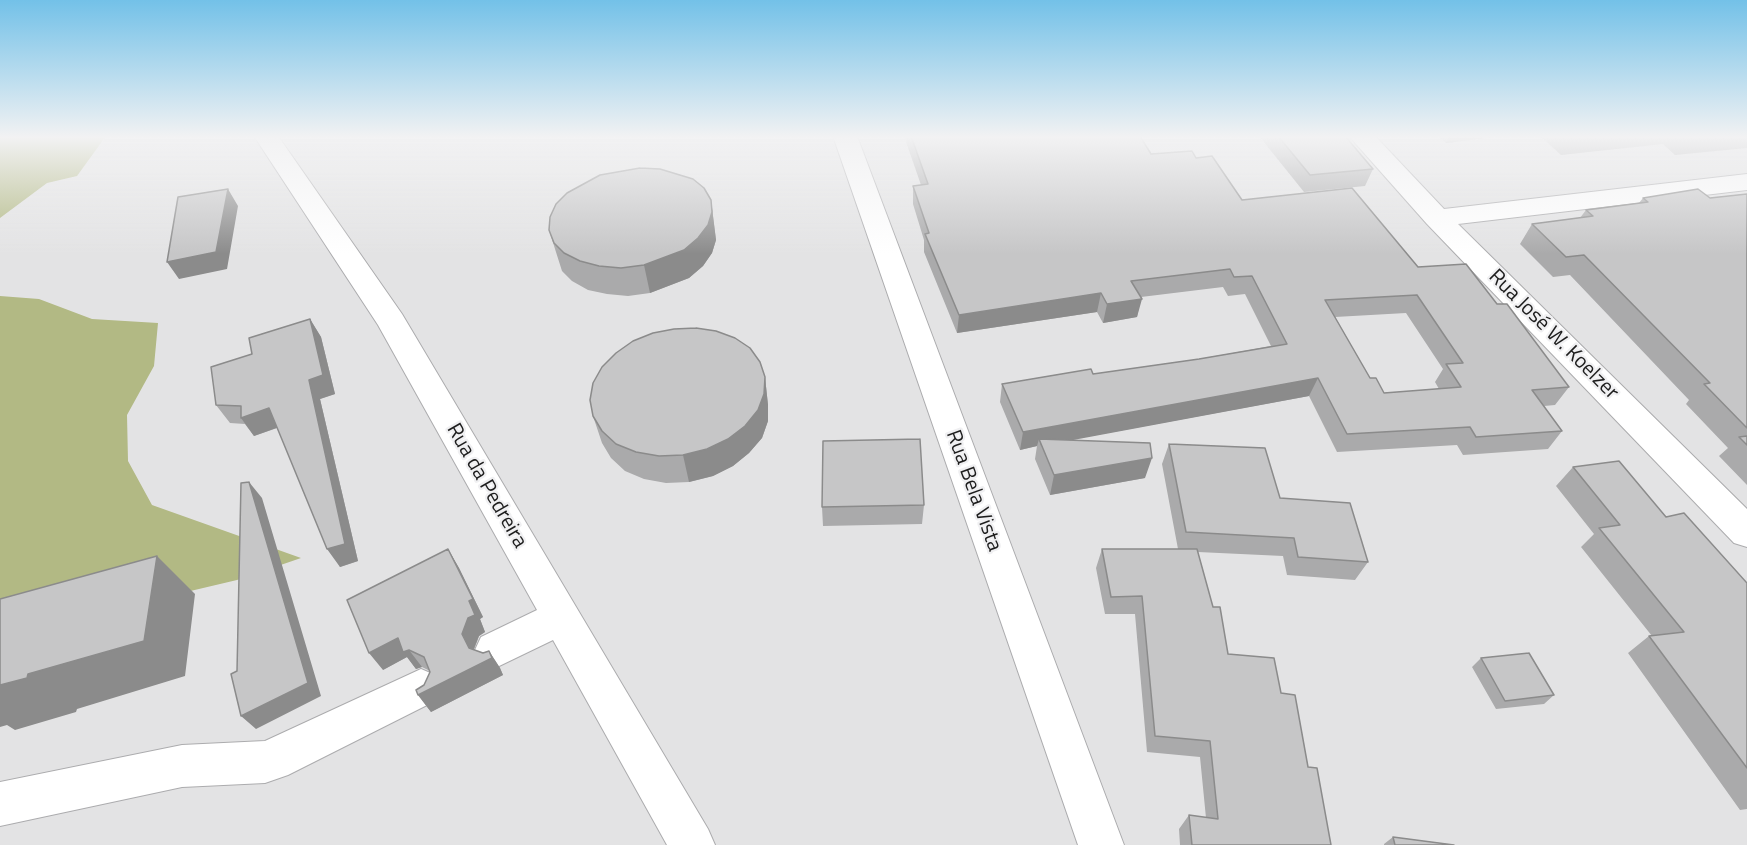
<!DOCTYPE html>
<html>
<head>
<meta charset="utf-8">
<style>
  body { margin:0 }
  canvas { display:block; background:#e3e3e4 }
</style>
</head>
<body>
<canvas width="1747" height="845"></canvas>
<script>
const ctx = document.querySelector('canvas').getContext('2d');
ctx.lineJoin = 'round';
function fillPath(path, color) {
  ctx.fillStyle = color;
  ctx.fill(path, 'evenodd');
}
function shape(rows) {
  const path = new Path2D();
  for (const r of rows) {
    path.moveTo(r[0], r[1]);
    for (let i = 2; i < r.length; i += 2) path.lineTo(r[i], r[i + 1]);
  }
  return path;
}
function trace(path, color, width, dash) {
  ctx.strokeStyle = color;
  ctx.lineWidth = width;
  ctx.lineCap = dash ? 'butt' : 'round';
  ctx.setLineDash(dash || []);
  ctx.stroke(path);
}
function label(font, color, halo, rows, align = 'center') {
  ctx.font = font + ' "Titillium Web",sans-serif';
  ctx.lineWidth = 4.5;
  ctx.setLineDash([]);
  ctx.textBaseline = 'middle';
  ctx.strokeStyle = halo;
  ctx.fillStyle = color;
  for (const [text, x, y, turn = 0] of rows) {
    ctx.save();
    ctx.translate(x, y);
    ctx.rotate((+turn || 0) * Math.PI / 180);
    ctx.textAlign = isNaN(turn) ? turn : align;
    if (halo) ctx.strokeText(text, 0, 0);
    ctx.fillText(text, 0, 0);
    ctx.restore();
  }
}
const green = shape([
  [0,136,106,136,77,176,47,183,0,218],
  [0,296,39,299,92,319,158,323,154,366,127,415,128,461,152,505,301,558,237,580,0,636]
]);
const minor = shape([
  [254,136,278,136,402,314,708,829,715,845,667,845,553,640,495,668,481,663,475,650,481,637,537,610,378,325,254,136],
  [833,136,857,136,1124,845,1078,845,833,136],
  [1349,136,1375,136,1444,209,1747,174,1747,190,1458,224,1747,509,1747,547,1734,543,1427,224,1349,136],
  [421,669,435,675,441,688,435,701,288,775,265,783,182,787,0,826,0,782,182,745,265,741,421,669]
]);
const wall = shape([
  [904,136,1140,136,1151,154,1196,158,1242,200,1418,267,1497,304,1569,387,1555,405,1544,406,1562,431,1548,449,1463,455,1457,445,1337,452,1309,396,1069,440,1145,478,1050,495,1035,459,1037,446,1020,450,1000,402,1002,384,1093,374,1199,359,1271,346,1245,294,1228,296,1223,287,1141,297,1137,317,1103,323,1097,312,957,333,924,252,924,240,913,204,913,186,921,185],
  [1406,313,1443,369,1435,382,1439,389,1384,393,1370,378,1335,317],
  [1259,136,1345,136,1373,169,1365,186,1304,192],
  [1438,136,1503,136,1446,143],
  [1540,136,1747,136,1747,148,1675,155,1663,144,1561,155],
  [1747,194,1747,485,1719,456,1728,448,1686,404,1689,400,1570,275,1553,277,1520,244,1532,224,1580,218,1586,210,1639,203,1643,198,1710,198],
  [711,200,716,240,712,253,703,266,689,278,650,293,628,296,607,294,588,290,572,281,562,271,549,230],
  [310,319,321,337,335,394,320,399,358,561,340,567,277,428,254,436,245,424,230,423,216,405,252,354],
  [765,377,768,405,768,421,762,438,749,453,733,466,713,476,689,482,666,483,644,479,625,471,611,458,602,443,593,416],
  [1169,444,1280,498,1368,562,1355,580,1287,575,1283,556,1198,552,1213,607,1228,654,1281,693,1308,767,1331,845,1180,845,1179,829,1189,815,1206,818,1200,757,1147,752,1135,614,1105,614,1096,568,1102,549,1178,549,1162,464],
  [1573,467,1666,517,1747,583,1747,809,1740,810,1628,653,1649,636,1652,636,1581,547,1594,534,1556,486],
  [924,505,922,524,823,526,822,507],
  [448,549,459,568,483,617,480,619,485,632,479,636,474,650,483,653,489,651,500,668,503,675,431,712,418,695,424,685,430,672,430,671,422,667,416,669,407,657,383,670],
  [1481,658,1554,695,1544,704,1496,709,1472,667],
  [1393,837,1454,845,1384,845,1384,844]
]);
const shadedWall = shape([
  [1449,136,1503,136,1446,143],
  [228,189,238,206,227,269,179,279,167,262],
  [711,200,716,240,712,253,703,266,689,278,650,293,644,265],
  [1101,293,1097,312,957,333,959,315],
  [1142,299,1137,317,1103,323,1107,304],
  [310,319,321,337,335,394,320,399,358,561,340,567,327,549,309,380],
  [765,377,768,405,768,421,762,438,749,453,733,466,713,476,689,482,683,455],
  [1318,378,1309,396,1041,446,1039,439,1037,446,1020,450,1023,432],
  [269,408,282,426,254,436,241,418],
  [1152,458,1145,478,1050,495,1054,475],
  [249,482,262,498,321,696,256,729,241,716],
  [448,549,459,568,483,617,480,619,485,632,479,636,473,651,480,665,489,651,500,668,503,675,431,712,418,695,469,648,462,634],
  [157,556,195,594,185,676,77,709,76,712,15,730,7,725,0,727,0,685],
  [398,638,409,650,422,667,416,669,407,657,383,670,369,653]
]);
const building = shape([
  [911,136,1140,136,1151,154,1192,151,1196,158,1212,156,1242,200,1352,188,1418,267,1466,264,1497,304,1507,304,1569,387,1532,390,1562,431,1476,437,1470,427,1347,434,1318,378,1023,432,1002,384,1091,369,1093,374,1199,359,1287,344,1252,276,1234,277,1230,269,1131,281,1142,299,1107,304,1101,293,959,315,925,234,929,233,913,186,928,184,911,136],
  [1417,295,1463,363,1446,364,1461,387,1384,393,1376,378,1370,378,1325,300,1417,295],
  [1278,136,1345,136,1373,169,1310,175,1278,136],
  [640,168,660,169,693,179,704,188,711,200,712,212,708,225,698,238,684,250,644,265,621,268,599,266,580,261,564,253,554,243,549,230,550,217,556,204,567,193,600,175,640,168],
  [228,189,216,252,167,262,178,197,228,189],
  [1698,189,1710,198,1747,194,1747,428,1704,384,1710,383,1584,255,1566,257,1532,224,1593,216,1586,210,1648,202,1643,198,1698,189],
  [310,319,323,375,309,380,345,544,327,549,269,408,241,418,241,406,216,405,211,367,252,354,249,338,310,319],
  [696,328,716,331,735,338,750,348,760,362,765,377,764,394,758,410,745,426,728,439,707,449,683,455,659,456,636,452,616,444,602,431,593,416,590,400,593,383,602,367,616,353,633,341,653,333,674,329,696,328],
  [1747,436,1747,445,1739,437,1747,436],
  [920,439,924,505,822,507,823,441,920,439],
  [1039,439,1150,443,1152,458,1054,475,1039,439],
  [1169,444,1265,448,1280,498,1350,503,1368,562,1298,557,1294,538,1186,532,1169,444],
  [1619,461,1666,517,1684,513,1747,583,1747,768,1649,636,1684,632,1599,528,1620,525,1573,467,1619,461],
  [249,482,308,683,241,716,231,674,237,671,241,483,249,482],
  [448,549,473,599,469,601,475,615,468,618,462,634,469,648,483,653,489,651,492,658,418,695,416,690,424,685,430,672,424,657,409,650,403,652,398,638,369,653,347,600,448,549],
  [1102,549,1197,549,1213,607,1220,607,1228,654,1274,658,1281,693,1295,695,1308,767,1317,768,1331,845,1192,845,1189,815,1218,819,1210,741,1155,736,1142,596,1111,597,1102,549],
  [157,556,144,641,28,674,27,678,0,685,0,599,157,556],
  [1529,653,1554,695,1505,701,1481,658,1529,653],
  [1393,837,1454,845,1395,845,1393,837]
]);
const streetNames = [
  ["Rua José W. Koelzer",1553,335,45],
  ["Rua da Pedreira",486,486,60],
  ["Rua Bela Vista",973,491,70]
];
fillPath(green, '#b2b984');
trace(minor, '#acacae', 2);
fillPath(minor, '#fff');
fillPath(wall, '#aaaaab');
fillPath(shadedWall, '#8b8b8b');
fillPath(building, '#c6c6c7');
trace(building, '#8b8b8b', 1.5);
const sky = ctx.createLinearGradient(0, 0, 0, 254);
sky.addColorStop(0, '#73c1e8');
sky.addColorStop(0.54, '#f2f2f3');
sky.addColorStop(1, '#f2f2f300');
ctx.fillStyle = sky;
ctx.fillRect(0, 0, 1747, 254);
label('21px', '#1d1d1d', '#f0f0f2', streetNames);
</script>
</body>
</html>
